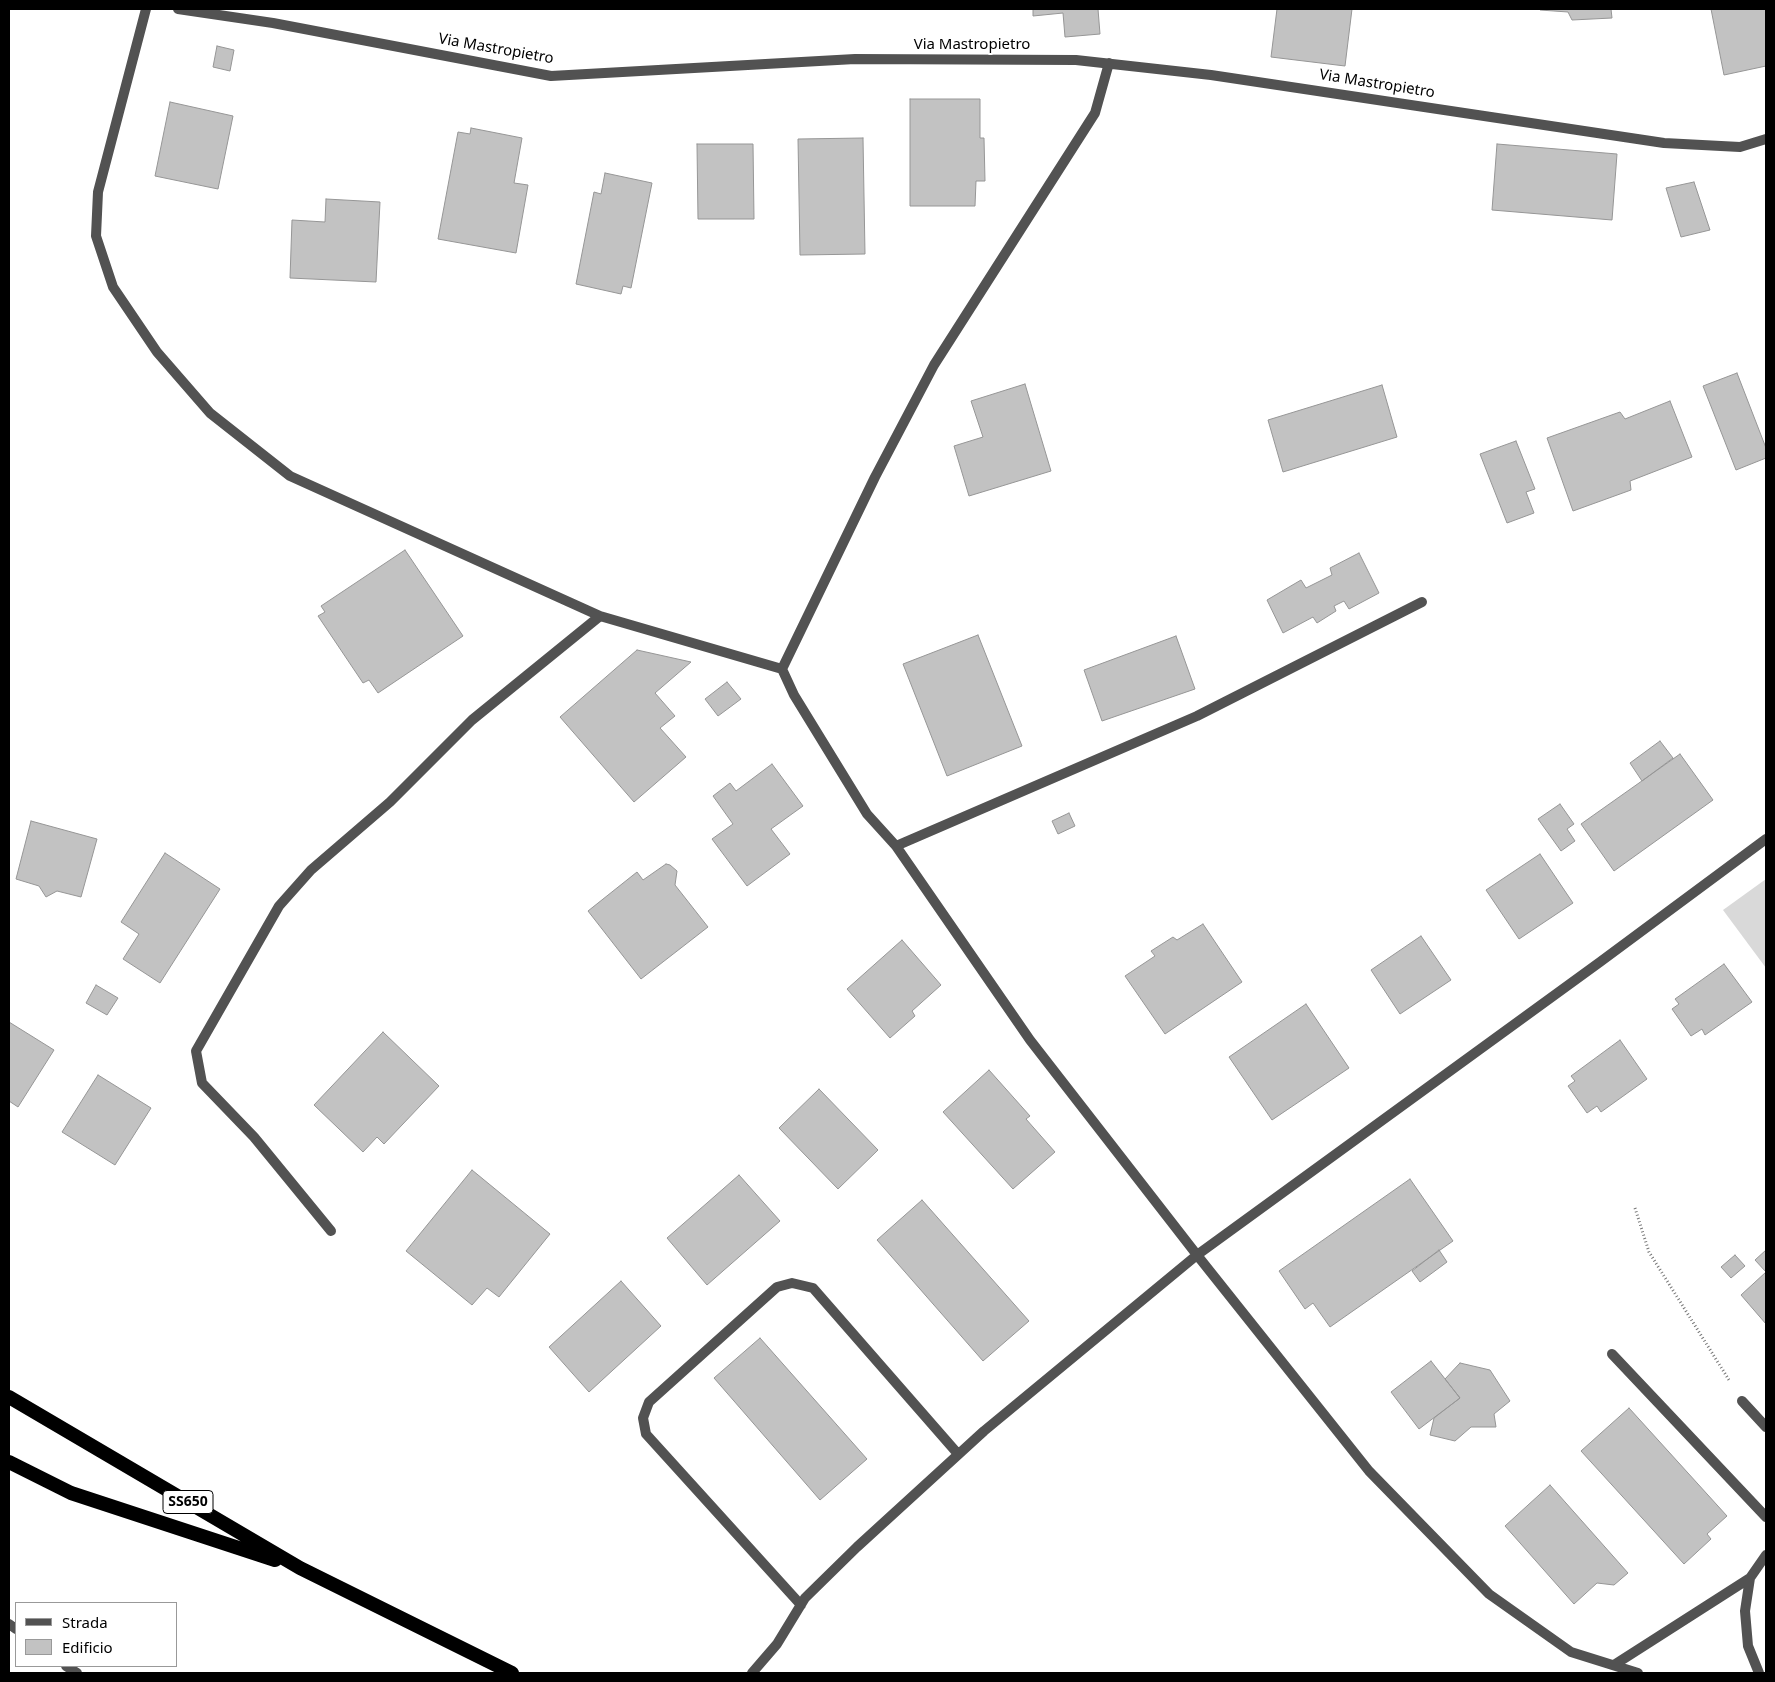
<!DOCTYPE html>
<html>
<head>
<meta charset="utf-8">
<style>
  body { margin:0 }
  #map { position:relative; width:1775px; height:1682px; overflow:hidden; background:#fff; font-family:"Noto Sans",sans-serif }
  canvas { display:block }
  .frame { position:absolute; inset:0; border:10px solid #000; pointer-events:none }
  .legend { position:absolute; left:15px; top:1602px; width:162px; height:65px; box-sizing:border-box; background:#fff; border:1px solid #999; margin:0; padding:6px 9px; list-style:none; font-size:15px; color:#000 }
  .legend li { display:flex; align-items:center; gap:10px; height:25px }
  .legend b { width:25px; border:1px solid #999 }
</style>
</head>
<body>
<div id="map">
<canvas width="1775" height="1682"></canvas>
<div class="frame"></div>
<ul class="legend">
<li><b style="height:6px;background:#525252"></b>Strada</li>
<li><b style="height:14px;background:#c2c2c2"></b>Edificio</li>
</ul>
</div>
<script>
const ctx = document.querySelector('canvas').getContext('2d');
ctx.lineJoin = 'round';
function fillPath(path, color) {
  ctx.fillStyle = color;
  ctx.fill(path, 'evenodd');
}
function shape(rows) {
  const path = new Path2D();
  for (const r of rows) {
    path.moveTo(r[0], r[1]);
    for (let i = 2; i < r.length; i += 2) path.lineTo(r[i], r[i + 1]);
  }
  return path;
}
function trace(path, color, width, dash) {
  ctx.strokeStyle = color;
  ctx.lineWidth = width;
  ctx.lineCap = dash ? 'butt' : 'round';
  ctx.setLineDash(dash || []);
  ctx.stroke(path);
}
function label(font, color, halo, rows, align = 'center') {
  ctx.font = font + ' "Noto Sans",sans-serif';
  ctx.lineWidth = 4;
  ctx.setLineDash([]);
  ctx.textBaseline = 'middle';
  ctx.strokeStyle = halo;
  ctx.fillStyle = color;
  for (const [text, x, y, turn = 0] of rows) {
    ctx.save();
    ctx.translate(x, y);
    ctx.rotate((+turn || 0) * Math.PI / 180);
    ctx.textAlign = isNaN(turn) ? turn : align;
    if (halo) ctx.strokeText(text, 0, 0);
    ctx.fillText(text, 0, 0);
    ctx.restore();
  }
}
const green = shape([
  [1766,879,1766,968,1723,910]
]);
const building = shape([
  [1033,9,1098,9,1100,34,1065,37,1063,13,1033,16,1033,9],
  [1277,9,1352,9,1345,66,1271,57,1277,9],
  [1541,9,1611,9,1612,18,1572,20,1568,12,1540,10,1541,9],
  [1711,9,1766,9,1766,66,1724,75,1711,9],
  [217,46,234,50,230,71,213,67,217,46],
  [910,99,980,99,980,138,984,138,985,181,976,181,975,206,910,206,910,99],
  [170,102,233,116,218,189,155,176,170,102],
  [471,128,522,138,514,183,528,185,516,253,438,239,458,132,470,134,471,128],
  [863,138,865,254,800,255,798,139,863,138],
  [697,144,753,144,754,219,698,219,697,144],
  [1497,144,1617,154,1612,220,1492,210,1497,144],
  [605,173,652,183,631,288,623,286,621,294,576,284,594,192,601,194,605,173],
  [1694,182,1710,230,1681,237,1666,188,1694,182],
  [326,199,380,202,376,282,290,278,292,220,325,222,326,199],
  [1737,373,1766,448,1766,458,1736,470,1703,386,1737,373],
  [1025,384,1051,471,969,496,954,446,983,437,971,401,1025,384],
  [1382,385,1397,437,1283,472,1268,420,1382,385],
  [1670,401,1692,457,1630,481,1631,490,1573,511,1547,438,1620,412,1625,419,1670,401],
  [1516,441,1535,489,1526,492,1534,513,1507,523,1480,454,1516,441],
  [405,550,463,636,378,693,369,680,363,683,318,616,325,612,321,606,405,550],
  [1359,553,1379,593,1349,609,1344,601,1334,606,1336,611,1317,623,1313,617,1283,633,1267,600,1301,580,1306,588,1332,575,1330,568,1359,553],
  [978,635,1022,746,947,776,903,664,978,635],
  [1176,636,1195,689,1102,721,1084,670,1176,636],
  [637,650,691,662,655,693,675,716,660,728,686,757,634,802,560,717,637,650],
  [727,682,741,699,718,716,705,699,727,682],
  [1660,741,1673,758,1642,781,1630,763,1660,741],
  [1680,754,1713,800,1614,871,1581,824,1680,754],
  [772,764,803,806,771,829,790,854,747,886,712,839,733,824,713,796,730,783,736,791,772,764],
  [1560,804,1574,824,1567,829,1575,841,1561,851,1538,819,1560,804],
  [1069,813,1075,826,1058,834,1052,821,1069,813],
  [31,821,97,839,81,897,57,891,46,897,39,886,16,879,31,821],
  [165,853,220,889,160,983,123,959,139,934,121,922,165,853],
  [1540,854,1573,903,1519,939,1486,890,1540,854],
  [666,864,670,865,677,871,675,885,708,927,641,979,588,911,637,872,643,880,666,864],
  [1203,924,1242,982,1165,1034,1125,976,1155,956,1151,951,1173,937,1177,940,1203,924],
  [1421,936,1451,980,1400,1014,1371,970,1421,936],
  [902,940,941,985,912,1011,915,1016,890,1038,847,989,902,940],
  [1724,964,1752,1002,1705,1035,1702,1029,1691,1036,1672,1009,1679,1004,1675,999,1724,964],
  [96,985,118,998,107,1015,86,1003,96,985],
  [1306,1004,1349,1068,1272,1120,1229,1057,1306,1004],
  [9,1022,54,1050,18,1107,9,1101,9,1022],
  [383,1032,439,1086,384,1144,377,1137,363,1152,314,1105,383,1032],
  [1620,1040,1647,1079,1601,1112,1597,1106,1587,1113,1568,1086,1575,1081,1571,1076,1620,1040],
  [989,1070,1030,1116,1026,1119,1055,1152,1013,1189,943,1112,989,1070],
  [98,1075,151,1108,115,1165,62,1132,98,1075],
  [819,1089,878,1150,838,1189,779,1128,819,1089],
  [472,1170,550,1234,499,1297,487,1288,472,1305,406,1251,472,1170],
  [739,1175,780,1221,707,1285,667,1238,739,1175],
  [1410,1179,1453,1241,1330,1327,1313,1303,1305,1309,1279,1271,1410,1179],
  [922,1200,1029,1321,983,1361,877,1240,922,1200],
  [1439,1250,1447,1262,1420,1282,1412,1271,1439,1250],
  [1766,1250,1766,1324,1741,1295,1766,1272,1755,1260,1766,1250],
  [1735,1255,1745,1266,1731,1278,1721,1267,1735,1255],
  [621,1281,661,1326,589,1392,549,1347,621,1281],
  [760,1338,867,1459,820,1500,714,1378,760,1338],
  [1431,1361,1460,1398,1419,1429,1391,1392,1431,1361],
  [1460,1363,1490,1370,1510,1401,1494,1414,1496,1427,1471,1427,1455,1441,1430,1435,1434,1418,1460,1398,1445,1379,1460,1363],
  [1629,1408,1727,1516,1707,1534,1711,1539,1684,1564,1581,1451,1629,1408],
  [1550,1485,1628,1573,1614,1585,1597,1583,1574,1604,1505,1526,1550,1485]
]);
const path = shape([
  [1635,1208,1649,1252,1729,1380]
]);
const service = shape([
  [1612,1354,1766,1517],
  [1742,1401,1766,1427]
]);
const minor = shape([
  [146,9,98,192,96,236,113,287,157,352,210,413,290,476,600,616,782,669],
  [178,9,273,23,551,76,855,59,1076,60,1211,75,1664,143,1740,147,1766,139],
  [1109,63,1095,113,934,365,875,477,782,669,794,695,867,814,896,846,1030,1040,1197,1255,1369,1471,1489,1594,1571,1652,1638,1673],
  [896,846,1197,716,1422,602],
  [331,1231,254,1137,202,1083,196,1051,279,906,311,870,390,802,472,720,600,616],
  [1750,1578,1745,1611,1748,1646,1759,1673],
  [801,1605,646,1434,643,1418,649,1402,777,1287,792,1283,813,1288,958,1454],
  [9,1624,16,1629],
  [1614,1665,1750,1578,1766,1555],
  [66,1666,77,1673],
  [752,1673,777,1644,805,1598,857,1547,984,1431,1197,1255,1600,962,1766,839]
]);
const trunk = shape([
  [9,1397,300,1568,512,1673],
  [9,1462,71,1493,275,1560]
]);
const shields = [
  [188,1502,50]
];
const shieldNames = [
  ["SS650",188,1502]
];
const streetNames = [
  ["Via Mastropietro",972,45],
  ["Via Mastropietro",496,49,10],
  ["Via Mastropietro",1377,84,9]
];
fillPath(green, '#d9d9d9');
fillPath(building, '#c2c2c2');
trace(building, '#969696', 1);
trace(path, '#747474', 3, [1, 2.5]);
trace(service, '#525252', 10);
trace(minor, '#525252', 10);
trace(trunk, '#000', 14);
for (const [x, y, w] of shields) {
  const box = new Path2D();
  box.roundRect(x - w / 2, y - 11.5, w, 23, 4);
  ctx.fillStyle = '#fff';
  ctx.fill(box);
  trace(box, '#000', 1);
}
label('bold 14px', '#000', null, shieldNames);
label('15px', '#000', '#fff', streetNames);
</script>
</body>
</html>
